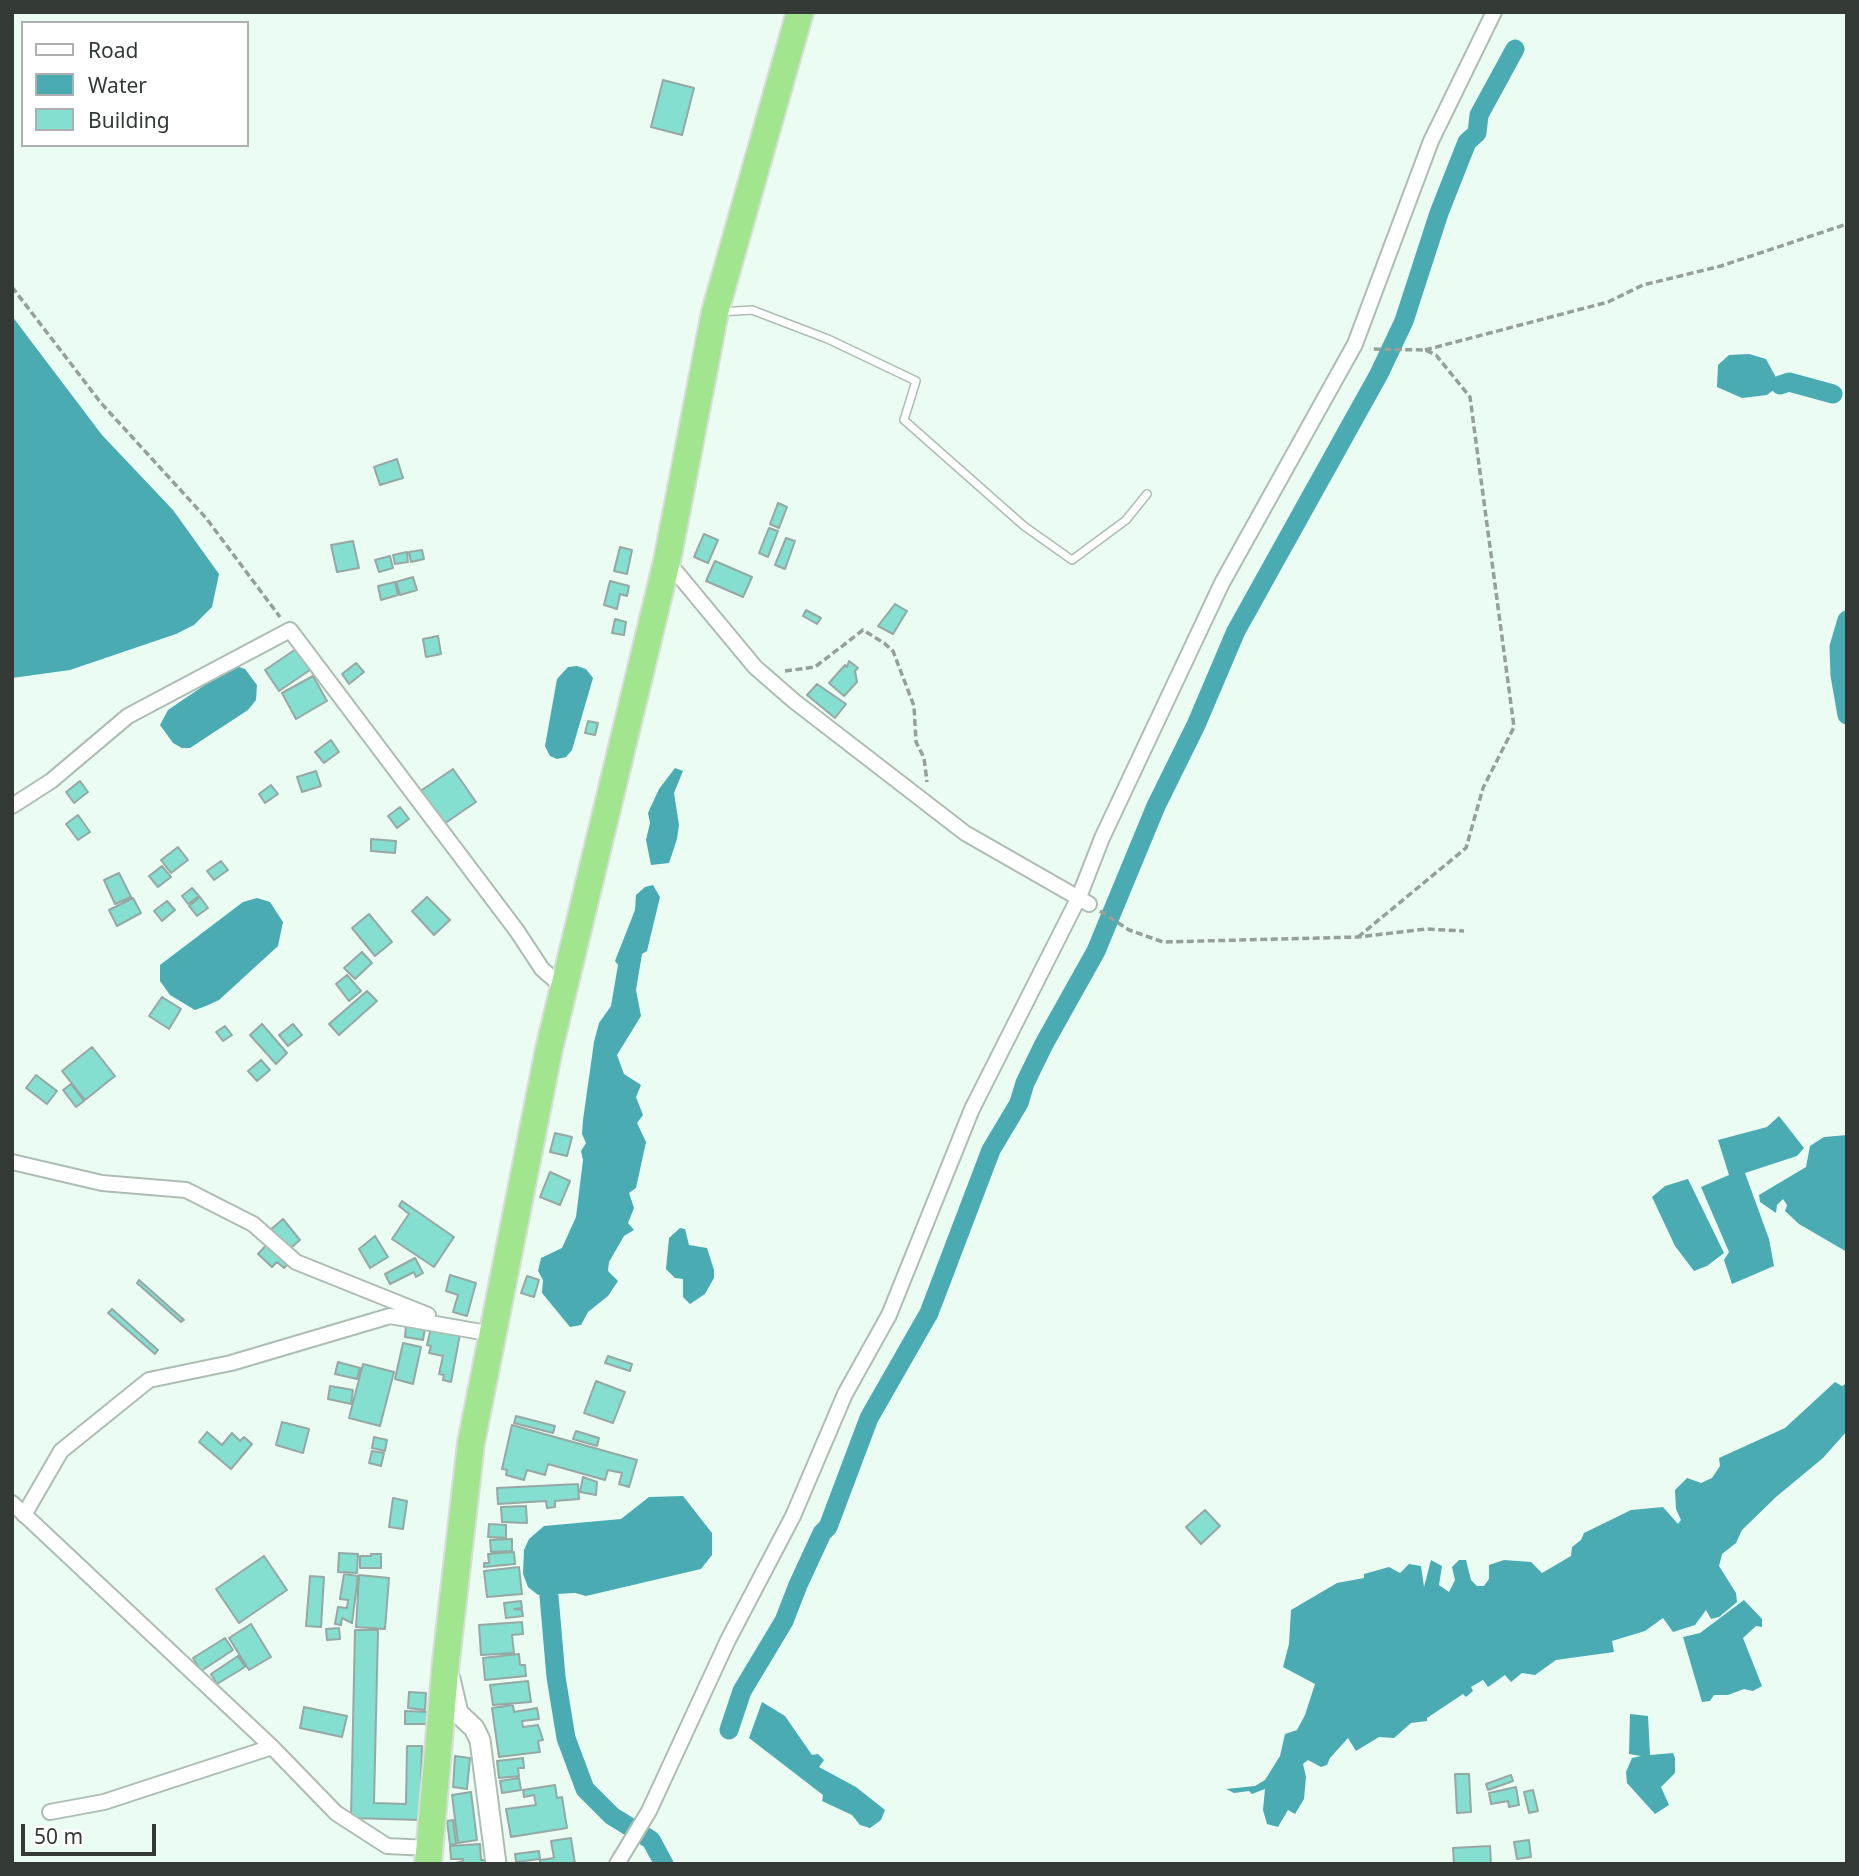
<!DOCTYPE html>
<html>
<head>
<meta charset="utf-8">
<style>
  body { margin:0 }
  #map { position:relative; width:1859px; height:1876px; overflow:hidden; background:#ebfdf3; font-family:"Noto Sans",sans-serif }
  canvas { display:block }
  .frame { position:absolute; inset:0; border:14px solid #333a36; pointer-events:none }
  .legend { position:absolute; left:21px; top:21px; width:228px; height:126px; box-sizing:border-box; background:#fff; border:2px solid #adb0af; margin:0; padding:9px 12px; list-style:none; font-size:21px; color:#333a36 }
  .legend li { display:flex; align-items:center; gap:14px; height:35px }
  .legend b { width:35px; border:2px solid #adb0af }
  .scale { position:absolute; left:21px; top:1824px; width:135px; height:32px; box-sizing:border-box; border:4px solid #333a36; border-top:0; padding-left:9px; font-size:21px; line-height:24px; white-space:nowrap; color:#333a36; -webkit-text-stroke:5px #fff; paint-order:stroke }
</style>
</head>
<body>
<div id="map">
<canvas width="1859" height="1876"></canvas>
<div class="frame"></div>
<ul class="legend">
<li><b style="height:9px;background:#fff"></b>Road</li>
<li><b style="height:19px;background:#4aabb3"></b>Water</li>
<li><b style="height:19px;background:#84dfd0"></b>Building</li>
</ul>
<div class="scale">50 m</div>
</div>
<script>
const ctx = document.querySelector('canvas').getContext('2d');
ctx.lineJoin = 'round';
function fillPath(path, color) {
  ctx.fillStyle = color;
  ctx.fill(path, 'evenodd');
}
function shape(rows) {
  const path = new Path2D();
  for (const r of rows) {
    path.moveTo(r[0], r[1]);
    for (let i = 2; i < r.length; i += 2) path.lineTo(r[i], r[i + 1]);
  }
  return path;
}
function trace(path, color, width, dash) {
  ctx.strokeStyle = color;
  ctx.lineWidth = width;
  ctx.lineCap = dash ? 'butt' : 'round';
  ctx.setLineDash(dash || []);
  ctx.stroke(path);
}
const water = shape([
  [12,316,102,435,173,510,219,574,212,607,194,625,176,634,70,670,12,678],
  [1749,354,1766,359,1780,385,1767,395,1742,398,1717,387,1718,365,1729,355],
  [577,666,586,669,593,678,572,750,566,757,557,759,550,756,545,746,557,679,568,667],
  [239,667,245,669,257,685,256,700,248,710,190,748,182,748,173,743,160,725,168,710,218,676],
  [675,768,683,771,674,793,679,825,677,839,669,863,651,865,646,840,650,823,648,813,659,789],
  [653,885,660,897,647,951,642,954,636,990,641,1016,617,1055,624,1074,641,1085,636,1097,643,1115,637,1123,646,1142,636,1188,629,1193,634,1208,628,1223,634,1230,624,1236,609,1262,608,1271,618,1281,608,1296,588,1312,581,1325,570,1327,542,1293,543,1280,538,1271,541,1258,562,1248,576,1217,583,1160,581,1151,586,1143,582,1134,583,1120,594,1042,599,1023,611,1006,618,965,615,961,635,910,636,895,645,887],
  [257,898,270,902,283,922,278,946,219,1000,206,1006,195,1010,170,995,160,981,160,965,243,902],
  [1779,1116,1804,1148,1797,1156,1745,1173,1769,1239,1774,1266,1732,1284,1724,1260,1729,1252,1701,1187,1729,1175,1718,1140,1767,1127],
  [1847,1135,1847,1252,1799,1224,1785,1211,1787,1205,1783,1199,1777,1205,1776,1213,1760,1202,1759,1195,1806,1167,1810,1146,1824,1137],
  [1688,1179,1724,1253,1707,1266,1694,1271,1675,1246,1652,1197,1665,1186],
  [680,1228,685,1229,689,1245,707,1248,714,1270,714,1278,705,1294,690,1304,683,1297,683,1279,675,1278,666,1269,669,1238],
  [1835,1382,1842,1386,1847,1383,1847,1431,1823,1458,1776,1497,1742,1530,1736,1543,1722,1554,1719,1566,1736,1593,1737,1602,1719,1617,1711,1619,1706,1610,1695,1625,1673,1632,1663,1618,1645,1631,1612,1641,1614,1652,1556,1660,1535,1675,1522,1673,1511,1682,1505,1675,1488,1687,1483,1680,1471,1687,1473,1691,1466,1697,1463,1694,1427,1718,1427,1721,1411,1723,1394,1738,1379,1737,1356,1751,1348,1738,1330,1758,1327,1765,1321,1767,1308,1760,1303,1764,1306,1777,1304,1799,1295,1814,1288,1810,1278,1827,1267,1824,1263,1810,1265,1789,1252,1794,1249,1791,1234,1793,1226,1789,1255,1786,1265,1780,1280,1756,1285,1734,1297,1730,1305,1715,1315,1684,1283,1667,1289,1644,1291,1610,1337,1583,1364,1578,1364,1574,1389,1567,1400,1573,1409,1564,1421,1566,1424,1587,1431,1560,1442,1566,1439,1585,1449,1592,1455,1580,1452,1567,1459,1560,1466,1560,1471,1580,1477,1586,1484,1586,1489,1579,1489,1565,1504,1560,1531,1562,1542,1573,1571,1556,1572,1547,1581,1540,1584,1533,1631,1510,1663,1507,1678,1524,1681,1520,1676,1509,1675,1490,1687,1478,1701,1483,1712,1478,1720,1466,1719,1458,1785,1428],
  [683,1496,712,1533,712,1555,701,1569,586,1596,575,1593,538,1595,528,1587,523,1574,524,1550,529,1539,544,1526,621,1519,649,1497],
  [1744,1600,1762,1619,1762,1627,1756,1626,1743,1638,1762,1686,1753,1691,1744,1689,1728,1695,1714,1695,1710,1701,1702,1702,1683,1637,1700,1633],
  [762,1702,785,1716,812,1755,818,1754,824,1760,819,1767,856,1787,885,1810,881,1820,870,1828,860,1825,852,1815,822,1801,823,1795,749,1738],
  [1630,1714,1648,1716,1650,1755,1673,1753,1675,1758,1675,1773,1661,1787,1669,1805,1655,1814,1627,1783,1626,1772,1632,1758,1641,1756,1629,1754]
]);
const canal = shape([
  [1780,385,1789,382,1833,394],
  [1847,620,1839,647,1840,675,1847,715],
  [549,1596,556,1677,566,1738,585,1789,612,1816,651,1840,664,1864],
  [729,1730,742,1691,784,1621,798,1585,822,1533,828,1527,869,1418,929,1313,991,1150,1019,1103,1025,1083,1044,1044,1096,951,1156,806,1196,725,1236,631,1379,374,1404,321,1439,213,1467,142,1477,133,1479,115,1515,49]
]);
const building = shape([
  [663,80,694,88,682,135,651,127,663,80],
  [397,459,403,478,380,485,374,467,397,459],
  [778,503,787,507,779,528,770,524,778,503],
  [769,528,778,531,768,557,759,553,769,528],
  [704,534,718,540,708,563,694,557,704,534],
  [786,538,795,541,785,569,775,565,786,538],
  [353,541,359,568,337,572,331,545,353,541],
  [620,547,632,550,627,574,614,571,620,547],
  [422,550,424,559,411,562,409,552,422,550],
  [407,552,408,562,395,564,393,555,407,552],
  [390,556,393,568,379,572,375,560,390,556],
  [715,561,752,577,743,597,706,581,715,561],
  [413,577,417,590,400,595,396,582,413,577],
  [610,581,629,586,627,596,620,594,617,609,604,605,610,581],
  [395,582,398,595,381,600,378,586,395,582],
  [895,604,907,611,893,634,878,626,895,604],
  [806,610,821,618,817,624,803,616,806,610],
  [615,619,626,622,624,635,612,633,615,619],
  [438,636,441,654,426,657,423,639,438,636],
  [296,649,310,670,279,691,265,670,296,649],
  [849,661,858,668,855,671,857,682,844,696,829,683,845,665,847,667,849,661],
  [356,663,364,672,349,684,342,674,356,663],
  [313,676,327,701,296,719,282,693,313,676],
  [817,684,846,704,835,718,807,695,817,684],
  [588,721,598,723,595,735,585,733,588,721],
  [331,740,339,752,324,763,315,752,331,740],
  [453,769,476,802,441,826,419,792,453,769],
  [316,771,321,786,302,792,297,777,316,771],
  [80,781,88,792,74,803,66,792,80,781],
  [271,785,278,794,265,803,259,794,271,785],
  [400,807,409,819,397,828,388,816,400,807],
  [78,815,90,832,78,840,66,824,78,815],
  [371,839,396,841,395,853,371,851,371,839],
  [178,847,188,860,171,873,161,860,178,847],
  [221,861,228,870,214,880,207,871,221,861],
  [162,866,171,877,158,887,149,876,162,866],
  [119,873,131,897,115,904,104,880,119,873],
  [192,888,199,896,188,904,182,896,192,888],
  [200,897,208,908,197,916,189,906,200,897],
  [427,897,450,920,434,935,412,911,427,897],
  [133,898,141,913,117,926,109,910,133,898],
  [167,901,175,910,162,921,154,911,167,901],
  [369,914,392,942,375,956,352,928,369,914],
  [362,952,372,963,355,979,344,968,362,952],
  [347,975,361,991,349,1001,336,984,347,975],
  [367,991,377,1001,339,1035,329,1024,367,991],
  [162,997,181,1009,169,1029,149,1016,162,997],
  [262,1024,287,1053,276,1064,250,1035,262,1024],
  [293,1024,302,1035,288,1046,279,1035,293,1024],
  [225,1026,232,1035,223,1041,216,1032,225,1026],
  [92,1047,115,1076,85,1100,62,1071,92,1047],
  [261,1060,270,1070,257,1081,248,1071,261,1060],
  [36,1075,57,1091,47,1104,26,1088,36,1075],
  [71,1084,84,1101,76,1107,63,1090,71,1084],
  [555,1133,572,1137,567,1156,550,1152,555,1133],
  [550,1172,570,1181,560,1205,540,1197,550,1172],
  [402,1201,454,1237,434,1267,392,1239,409,1214,399,1206,402,1201],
  [283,1219,300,1240,287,1251,269,1231,283,1219],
  [375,1236,388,1257,370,1268,359,1249,375,1236],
  [270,1241,291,1261,284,1268,277,1262,272,1267,258,1254,270,1241],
  [415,1258,423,1273,416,1277,414,1272,390,1284,385,1274,415,1258],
  [450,1275,476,1283,467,1316,453,1312,458,1295,446,1291,450,1275],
  [527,1276,539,1280,534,1297,521,1293,527,1276],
  [139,1280,184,1320,181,1322,137,1283,139,1280],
  [112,1309,158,1350,155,1354,108,1313,112,1309],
  [406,1325,425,1328,423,1340,405,1337,406,1325],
  [431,1328,460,1334,451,1382,443,1380,444,1375,439,1374,443,1356,429,1353,431,1346,427,1345,431,1328],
  [403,1343,421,1347,413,1384,395,1379,403,1343],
  [608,1356,632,1364,630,1371,605,1363,608,1356],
  [338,1362,360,1368,357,1379,335,1374,338,1362],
  [363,1364,394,1372,380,1426,349,1418,363,1364],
  [596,1381,625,1392,613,1423,584,1413,596,1381],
  [330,1386,353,1390,351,1404,328,1399,330,1386],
  [516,1416,555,1426,553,1433,514,1423,516,1416],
  [282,1422,309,1429,303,1453,276,1445,282,1422],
  [512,1425,637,1460,629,1487,619,1484,622,1473,608,1470,605,1480,548,1464,545,1475,527,1470,524,1480,506,1475,507,1470,502,1469,512,1425],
  [576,1431,599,1438,597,1446,573,1439,576,1431],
  [207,1432,222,1445,232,1433,240,1441,244,1437,252,1444,231,1469,199,1442,207,1432],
  [374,1437,387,1440,385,1451,372,1448,374,1437],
  [372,1451,384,1453,381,1466,369,1463,372,1451],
  [583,1477,597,1482,596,1495,580,1492,583,1477],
  [578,1484,579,1499,555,1501,555,1507,547,1508,546,1501,498,1504,497,1488,578,1484],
  [393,1498,407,1501,403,1529,389,1527,393,1498],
  [526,1506,527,1523,502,1522,501,1507,526,1506],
  [1205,1510,1220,1526,1201,1544,1186,1527,1205,1510],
  [489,1524,506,1525,506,1538,488,1537,489,1524],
  [512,1539,512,1551,491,1552,490,1540,512,1539],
  [514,1552,515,1564,484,1567,484,1563,489,1563,488,1554,514,1552],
  [339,1553,358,1554,357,1573,338,1572,339,1553],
  [371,1554,381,1554,381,1568,360,1568,360,1556,371,1556,371,1554],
  [264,1556,287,1590,239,1623,216,1589,264,1556],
  [519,1567,522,1594,487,1597,484,1571,519,1567],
  [344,1574,358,1576,352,1623,342,1618,341,1625,335,1624,338,1607,347,1608,348,1600,340,1599,344,1574],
  [359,1575,389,1578,385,1629,356,1627,359,1575],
  [310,1576,324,1577,321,1627,306,1626,310,1576],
  [521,1601,522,1608,514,1609,522,1610,523,1616,506,1618,504,1603,521,1601],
  [522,1622,523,1634,512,1635,514,1653,481,1655,479,1625,522,1622],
  [251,1624,271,1657,249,1670,229,1638,251,1624],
  [339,1628,340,1639,327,1640,326,1629,339,1628],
  [355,1630,378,1630,374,1803,406,1804,407,1746,422,1746,420,1820,351,1818,355,1630],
  [225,1638,233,1650,201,1671,193,1658,225,1638],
  [519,1654,520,1665,525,1665,526,1676,485,1680,483,1658,519,1654],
  [238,1656,245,1667,217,1684,211,1674,238,1656],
  [528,1681,531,1702,493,1705,490,1685,528,1681],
  [409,1692,426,1693,425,1710,408,1708,409,1692],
  [513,1705,514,1712,537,1708,539,1719,522,1721,523,1727,538,1725,543,1740,538,1741,540,1752,499,1757,492,1708,513,1705],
  [304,1707,347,1716,342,1737,300,1728,304,1707],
  [405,1711,429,1712,428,1724,405,1724,405,1711],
  [455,1756,470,1758,467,1789,453,1787,455,1756],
  [523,1758,524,1768,518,1768,519,1776,499,1778,497,1761,523,1758],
  [1455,1774,1469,1774,1471,1812,1457,1813,1455,1774],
  [1511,1775,1513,1781,1488,1790,1486,1784,1511,1775],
  [519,1778,521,1790,502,1793,500,1781,519,1778],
  [555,1785,557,1798,562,1797,567,1828,511,1837,506,1809,536,1805,534,1795,524,1797,523,1790,555,1785],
  [1516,1787,1519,1805,1509,1807,1508,1801,1491,1804,1489,1793,1516,1787],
  [1533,1790,1538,1811,1529,1813,1524,1792,1533,1790],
  [471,1792,477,1840,458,1843,452,1795,471,1792],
  [453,1820,456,1844,450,1845,447,1821,453,1820],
  [571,1838,575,1864,540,1864,540,1860,554,1858,551,1841,571,1838],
  [1529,1840,1531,1857,1517,1859,1514,1842,1529,1840],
  [480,1844,481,1860,485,1860,485,1864,452,1864,463,1861,463,1859,451,1859,450,1846,480,1844],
  [1490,1846,1491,1864,1454,1864,1453,1848,1490,1846],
  [539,1851,540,1859,516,1862,515,1854,539,1851]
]);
const path = shape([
  [12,287,101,403,206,518,280,617],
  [1425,350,1608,302,1643,285,1721,266,1847,224],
  [785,671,815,667,863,630,884,643,893,651,914,706,916,742,924,758,927,782],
  [1100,911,1129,930,1163,942,1358,937,1426,929,1464,931],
  [1358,937,1466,848,1483,788,1514,727,1470,397,1436,355,1425,350,1370,349]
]);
const lane = shape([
  [719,312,752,310,828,339,916,381,904,420,1024,526,1072,560,1126,520,1147,494]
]);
const street = shape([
  [667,561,755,667,794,701,965,833,1089,904],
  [12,806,51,781,128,716,290,630,517,931,542,969,565,989],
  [12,1162,102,1183,186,1190,253,1224,296,1262,428,1315],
  [12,1503,272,1747],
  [24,1515,61,1451,149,1380,231,1363,390,1316,493,1334],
  [50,1812,104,1802,272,1747,336,1813,387,1846,429,1848],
  [617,1864,649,1811,728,1640,793,1516,845,1394,889,1315,972,1109,1079,897,1102,838,1222,583,1355,344,1431,141,1494,12]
]);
const secondary = shape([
  [450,1679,458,1713,474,1728,480,1740,496,1864]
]);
const highway = shape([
  [428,1864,446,1661,471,1443,549,1049,667,561,715,312,800,12]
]);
fillPath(water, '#4aabb3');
trace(canal, '#4aabb3', 19);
fillPath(building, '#84dfd0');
trace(building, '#95a8a4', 2);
trace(lane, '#adbdb4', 10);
trace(street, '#adbdb4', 18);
trace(secondary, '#adbdb4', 23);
trace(highway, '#dadcdb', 30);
trace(path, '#94a099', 3.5, [7, 3.5]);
trace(lane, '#fff', 7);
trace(street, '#fff', 14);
trace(secondary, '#fff', 19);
trace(highway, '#a1e68f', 26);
</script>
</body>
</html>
